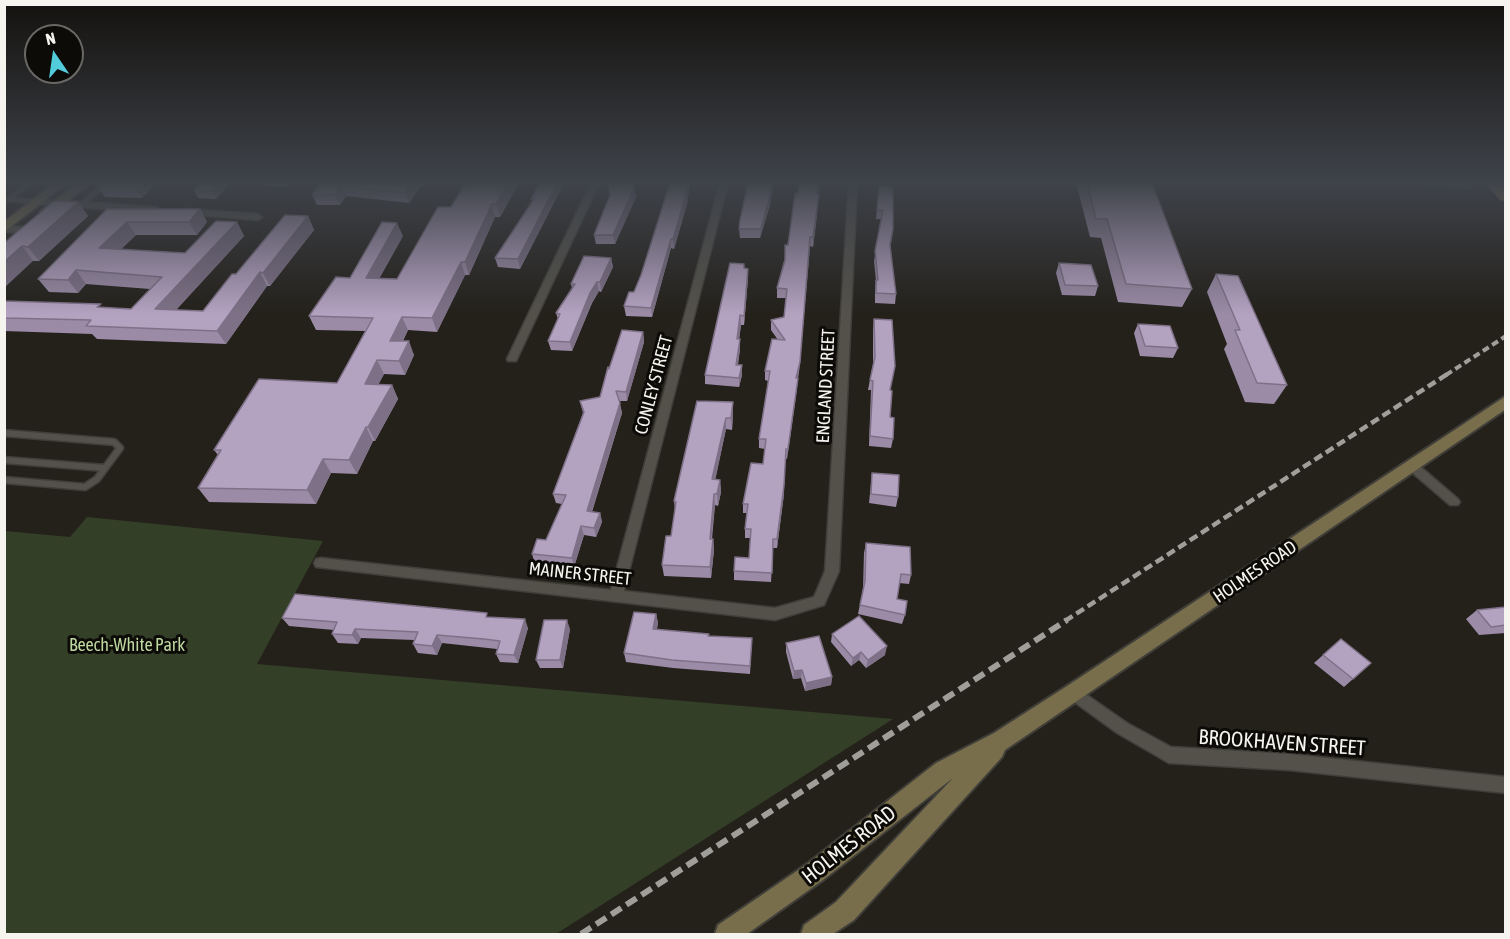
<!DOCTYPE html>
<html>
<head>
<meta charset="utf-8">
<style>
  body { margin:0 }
  #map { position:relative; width:1510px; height:939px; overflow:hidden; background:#24211b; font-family:"Asap Condensed",sans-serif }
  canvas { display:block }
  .frame { position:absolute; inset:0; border:6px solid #f5f4ef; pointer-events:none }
  .north { position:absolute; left:24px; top:24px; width:60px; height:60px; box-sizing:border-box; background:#0c0b08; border:2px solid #696864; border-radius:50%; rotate:347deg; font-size:16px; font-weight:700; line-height:24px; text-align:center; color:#f5f4ef }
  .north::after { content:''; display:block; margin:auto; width:21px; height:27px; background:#52cbda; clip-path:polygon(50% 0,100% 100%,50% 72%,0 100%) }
</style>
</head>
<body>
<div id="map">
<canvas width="1510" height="939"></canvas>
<div class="frame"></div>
<div class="north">N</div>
</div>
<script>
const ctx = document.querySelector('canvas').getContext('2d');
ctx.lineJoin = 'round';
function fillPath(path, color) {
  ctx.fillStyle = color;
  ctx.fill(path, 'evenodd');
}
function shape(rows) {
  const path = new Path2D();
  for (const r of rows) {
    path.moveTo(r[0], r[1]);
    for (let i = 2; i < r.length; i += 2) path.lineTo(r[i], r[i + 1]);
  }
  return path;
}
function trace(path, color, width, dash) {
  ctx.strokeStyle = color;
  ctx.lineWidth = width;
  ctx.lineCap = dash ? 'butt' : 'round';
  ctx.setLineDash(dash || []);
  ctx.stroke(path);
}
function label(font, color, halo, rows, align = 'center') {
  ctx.font = font + ' "Asap Condensed",sans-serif';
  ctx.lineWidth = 6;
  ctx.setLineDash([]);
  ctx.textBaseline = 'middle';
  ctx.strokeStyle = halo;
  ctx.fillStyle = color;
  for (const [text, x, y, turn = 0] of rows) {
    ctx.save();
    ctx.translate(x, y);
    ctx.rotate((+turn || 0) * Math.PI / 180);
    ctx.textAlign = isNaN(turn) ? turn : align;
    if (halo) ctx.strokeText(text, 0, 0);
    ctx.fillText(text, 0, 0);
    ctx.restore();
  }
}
const green = shape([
  [87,517,323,541,257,664,893,719,556,934,5,934,5,531,70,537]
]);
const laneFar1 = shape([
  [1423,183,1470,186,1467,183],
  [9,199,38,202],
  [9,199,30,183],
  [81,205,106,183]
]);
const lane = shape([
  [4,433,114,442,120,448,97,479,85,487,4,480],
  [4,460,105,468]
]);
const street = shape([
  [591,183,599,183,517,359,516,361,508,361,507,359,591,183],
  [720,183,728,183,624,591,775,608,814,597,825,571,849,183,857,183,839,571,824,605,775,620,316,567,314,563,316,559,321,558,611,590,720,183],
  [38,199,156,207,160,210,156,213,35,204,34,202,38,199],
  [186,209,258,214,262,217,258,220,183,214,182,212,186,209],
  [4,226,23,227,27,230,23,233,4,232,4,226],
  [1412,462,1416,463,1458,499,1460,502,1458,505,1450,505,1408,469,1406,466,1408,463,1412,462],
  [1074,686,1127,723,1171,747,1289,754,1506,777,1506,793,1289,770,1169,763,1117,733,1069,698,1067,693,1069,688,1074,686]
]);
const secondary = shape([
  [54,183,67,183,4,232,4,222,54,183],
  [77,183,90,183,49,217,41,217,41,211,77,183],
  [1506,396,1506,409,1005,750,1002,757,854,920,833,934,801,934,804,925,836,902,953,778,823,880,747,934,715,934,718,925,807,864,936,763,994,733,1067,686,1506,396]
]);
const primary = shape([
  [1485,183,1498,183,1506,190,1506,201,1501,200,1485,183]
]);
const railFar2 = shape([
  [1446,375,1506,336]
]);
const railFar1 = shape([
  [1065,621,1449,373]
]);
const rail = shape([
  [581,934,1067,620]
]);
const wall = shape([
  [97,183,153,183,154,185,142,198,105,197,96,184],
  [201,183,230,183,216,199,198,198,194,190],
  [263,183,289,183,286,187,265,186],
  [320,183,428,183,426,186,421,186,409,203,346,196,340,205,317,205,312,195],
  [466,183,519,183,500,217,495,217,469,275,465,275,437,332,408,330,403,341,414,355,405,375,384,374,378,385,392,385,398,399,375,441,373,441,357,474,331,473,316,504,209,502,198,488,218,455,214,450,337,383,365,331,316,330,309,316,350,278,403,236,379,278,397,279,451,207],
  [540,183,564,183,520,269,498,267,495,258,532,201,531,199],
  [608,183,634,188,636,197,615,244,596,244,594,235,610,196],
  [670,183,690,183,687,204,674,249,671,248,652,317,626,316,624,306,634,292,641,275],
  [748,183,773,183,770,205,760,238,740,238,739,229],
  [820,183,818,194,817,215,813,247,810,246,799,372,798,378,797,388,787,459,785,458,784,494,777,548,773,548,771,582,734,580,734,571,749,558,750,538,745,538,745,529,747,513,743,513,743,504,763,464,765,449,759,448,759,439,768,381,765,380,765,371,778,340,771,330,771,320,784,317,786,298,777,298,777,288,784,261,798,193],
  [1076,183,1152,183,1192,289,1182,307,1118,302,1101,238,1090,237],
  [879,186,892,238,890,247,896,294,895,304,875,303,875,289,876,280,874,261,882,219,876,219],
  [78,202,88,216,39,261,33,261,4,243],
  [107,209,200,209,207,222,197,235,136,235,121,249,185,253,237,222,244,236,176,310,203,311,236,274,308,216,314,230,270,286,267,286,226,344,97,339,92,334,4,331,4,301,131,309,150,289,86,284,78,293,49,292,38,279],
  [611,258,613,267,601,292,599,291,592,303,572,351,551,350,548,341,558,319,556,313,572,288,571,284],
  [1059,263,1098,286,1095,296,1062,295,1056,273],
  [744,264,744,269,748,269,748,278,744,325,741,325,739,339,740,339,740,349,738,365,742,375,739,387,705,384,705,375],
  [1216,274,1287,385,1274,404,1245,402,1224,349,1227,344,1207,292],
  [874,319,891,390,890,417,893,439,891,448,869,446,871,390,868,390,873,364,873,329],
  [1138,324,1178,348,1173,358,1140,356,1134,333],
  [643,332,644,342,627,401,619,401,622,413,592,512,600,513,602,522,596,537,584,535,574,567,535,564,532,554,546,540,562,504,556,503,553,494,583,413,580,401,600,397,609,369],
  [733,402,733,414,732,430,726,429,715,480,720,480,721,492,718,506,715,505,712,539,713,539,714,550,711,578,664,576,662,565,671,536,675,510,674,501],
  [872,473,898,497,896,507,869,503],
  [866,543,911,575,909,584,899,583,897,599,905,615,902,624,858,614,863,589,864,553],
  [1506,607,1506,633,1479,635,1466,619,1477,610],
  [656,614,658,623,657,629,709,637,752,638,750,674,673,668,626,662,624,653],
  [489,617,528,628,518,663,500,662,496,654,497,649,442,643,437,655,418,653,413,644,414,640,361,638,358,644,338,643,332,634,334,630,289,626,282,618],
  [570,629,563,668,540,668,536,660],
  [832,634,885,655,866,668,859,660,851,666,831,642],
  [786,643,832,677,831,685,805,691,801,678,793,679,786,652],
  [1323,655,1371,663,1344,687,1314,663]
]);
const shadedWall = shape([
  [135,183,153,183,154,185,142,198,134,185],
  [219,183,230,183,216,199,212,191],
  [412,183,420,183,421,186,409,203,405,193],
  [508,183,519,183,500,217,496,204],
  [557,183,564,183,520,269,518,259],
  [688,183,690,183,687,204,674,249,673,239],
  [772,183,773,183,770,205,760,238,761,229],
  [341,186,346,196,340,205,335,195],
  [634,188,636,197,615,244,613,235],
  [819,194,817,215,813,247,813,237],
  [78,202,88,216,39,261,28,247],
  [492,204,495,217,469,275,465,262],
  [200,209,207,222,197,235,189,222],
  [308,216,314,230,270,286,263,273],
  [127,222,136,235,109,261,99,248],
  [237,222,244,236,164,323,155,309],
  [397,223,403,236,372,292,366,278],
  [671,239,671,248,652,317,651,308],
  [22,246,33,261,4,288,4,262],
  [810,246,799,372,795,387],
  [611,258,613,267,601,292,600,282],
  [461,262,465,275,437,332,432,318],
  [748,269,748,278,744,325,744,316],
  [76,270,86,284,78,293,68,280],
  [260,272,267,286,226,344,217,331],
  [597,282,599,291,592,303,572,351,570,342,590,293],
  [740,315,741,325,738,349,737,339],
  [402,317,408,330,396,354,390,341],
  [643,332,644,342,627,401,626,392],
  [740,339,740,349,736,374,736,365],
  [409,341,414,355,405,375,399,361],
  [377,360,384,374,371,398,365,384],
  [742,365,742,375,739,387,739,378],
  [798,378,797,388,787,459,788,449],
  [392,385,398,399,375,441,368,427],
  [733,402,733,414,732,430,731,418],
  [620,403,622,413,589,520,587,511],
  [726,418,726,429,713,491,712,479],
  [366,427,373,441,357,474,349,460],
  [323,459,331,473,316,504,307,490],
  [720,480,721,492,718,506,717,494],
  [784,485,784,494,777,548,777,539],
  [714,494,715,505,710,550,710,539],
  [600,513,602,522,596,537,594,528],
  [581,526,584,535,574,567,572,558],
  [713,539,714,550,711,578,710,567],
  [656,614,658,623,655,637,653,629],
  [525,619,528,628,518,663,514,655],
  [567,620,570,629,563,668,560,660],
  [355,629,361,638,358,644,352,635],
  [437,635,442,643,437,655,432,646],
  [887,646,885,655,866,668,868,660],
  [861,652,859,660,851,666,853,658],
  [802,670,801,678,793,679,794,671],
  [832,677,831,685,805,691,806,683]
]);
const building = shape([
  [97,183,135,183,134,185,96,184,97,183],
  [201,183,219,183,212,191,194,190,201,183],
  [320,183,412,183,405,193,341,186,335,195,312,195,320,183],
  [466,183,508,183,496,204,492,204,465,262,461,262,432,318,402,317,390,341,409,341,399,361,377,360,365,384,392,385,368,427,366,427,349,460,323,459,307,490,198,488,221,450,214,450,259,379,337,383,373,318,309,316,336,277,350,278,382,222,397,223,366,278,397,279,438,207,451,207,466,183],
  [540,183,557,183,518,259,495,258,534,199,531,199,540,183],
  [608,183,633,183,634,188,613,235,594,235,610,195,608,183],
  [670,183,688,183,686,195,673,239,671,239,651,308,624,306,629,292,634,292,641,275,670,183],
  [748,183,772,183,770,196,761,229,739,229,740,220,748,183],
  [799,183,818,183,816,194,819,194,813,237,810,237,800,362,796,378,798,378,788,449,786,449,784,485,777,539,773,539,772,573,734,571,735,557,749,558,751,529,745,529,748,504,743,504,751,463,763,464,766,439,759,439,770,371,765,371,772,339,785,340,771,320,784,317,787,289,777,288,785,260,785,245,788,245,795,193,798,193,799,183],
  [1087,183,1152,183,1192,289,1126,284,1107,219,1096,219,1087,183],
  [879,186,893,187,893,229,890,245,896,294,876,293,876,280,878,280,875,251,883,210,877,210,879,186],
  [54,201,78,202,28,247,22,246,4,262,4,243,54,201],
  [107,209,200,209,189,222,127,222,99,248,185,253,216,221,237,222,155,309,203,311,232,274,236,274,285,215,308,216,263,273,260,272,217,331,86,326,91,320,4,318,4,301,101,304,97,307,131,309,162,277,76,270,68,280,38,279,107,209],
  [584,256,611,258,600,282,597,282,590,293,570,342,548,341,560,314,556,313,575,284,571,284,584,256],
  [730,263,744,264,744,268,748,269,744,316,740,315,737,339,740,339,736,365,742,365,739,378,705,375,730,263],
  [1059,263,1091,265,1098,286,1065,285,1059,263],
  [1216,274,1238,276,1287,385,1257,383,1235,330,1240,330,1216,274],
  [874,319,892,320,895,366,890,390,892,391,890,417,894,418,893,439,870,436,873,381,870,380,875,357,874,319],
  [1138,324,1170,326,1178,348,1145,346,1138,324],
  [622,330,643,332,626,392,616,391,620,403,587,511,600,513,594,528,581,526,572,558,532,554,537,539,546,540,566,495,553,494,584,412,580,401,600,397,608,367,609,369,622,330],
  [697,401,733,402,731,418,726,418,712,479,720,480,717,494,714,494,710,539,713,539,710,567,662,565,666,536,671,536,676,502,674,501,697,401],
  [872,473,899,475,898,497,871,494,872,473],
  [866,543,910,547,911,575,901,574,897,599,907,601,905,615,860,605,865,581,866,543],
  [295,594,487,613,486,617,525,619,514,655,496,654,500,641,484,639,437,635,432,646,413,644,418,632,355,629,352,635,332,634,337,622,282,618,295,594],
  [1506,607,1506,625,1491,627,1477,610,1506,607],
  [634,612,656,614,653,629,709,634,708,636,752,638,750,666,672,660,624,653,634,612],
  [859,616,887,646,868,660,861,652,853,658,832,634,859,616],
  [544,620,567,620,560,660,536,660,544,620],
  [819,636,832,677,806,683,802,670,794,671,786,643,819,636],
  [1341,639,1371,663,1353,679,1323,655,1341,639]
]);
const streetNames = [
  ["CONLEY STREET",654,385,-75],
  ["ENGLAND STREET",826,386,-87],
  ["HOLMES ROAD",1255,572,-34],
  ["MAINER STREET",580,574,6]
];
const parkNames = [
  ["Beech-White Park",127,645]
];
const nearStreetnames = [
  ["BROOKHAVEN STREET",1282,743,4],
  ["HOLMES ROAD",849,845,-38]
];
fillPath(green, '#343f28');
trace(laneFar1, '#403e39', 7);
trace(lane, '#403e39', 9);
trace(street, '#403e39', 3);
trace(secondary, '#403e39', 4);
trace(primary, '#403e39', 3);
trace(laneFar1, '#535149', 4.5);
trace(lane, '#535149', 6);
fillPath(street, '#535149');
fillPath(secondary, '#786e4b');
fillPath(primary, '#9d8b4d');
trace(railFar2, '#a09e99', 4, [7, 4]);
trace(railFar1, '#a09e99', 4.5, [9, 4.5]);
trace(rail, '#a09e99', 6, [12, 6]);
fillPath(wall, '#9b8ba6');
fillPath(shadedWall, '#7e7187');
fillPath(building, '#b4a2c1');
trace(building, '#7e7187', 1.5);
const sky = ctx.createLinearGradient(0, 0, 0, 315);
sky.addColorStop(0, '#14120f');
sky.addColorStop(0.58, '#3f434a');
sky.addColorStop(1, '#3f434a00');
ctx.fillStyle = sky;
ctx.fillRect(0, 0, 1510, 315);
label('18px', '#f5f4ef', '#0c0b08', streetNames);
label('18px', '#bdd7a1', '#0c0b08', parkNames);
label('21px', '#f5f4ef', '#0c0b08', nearStreetnames);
</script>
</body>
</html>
